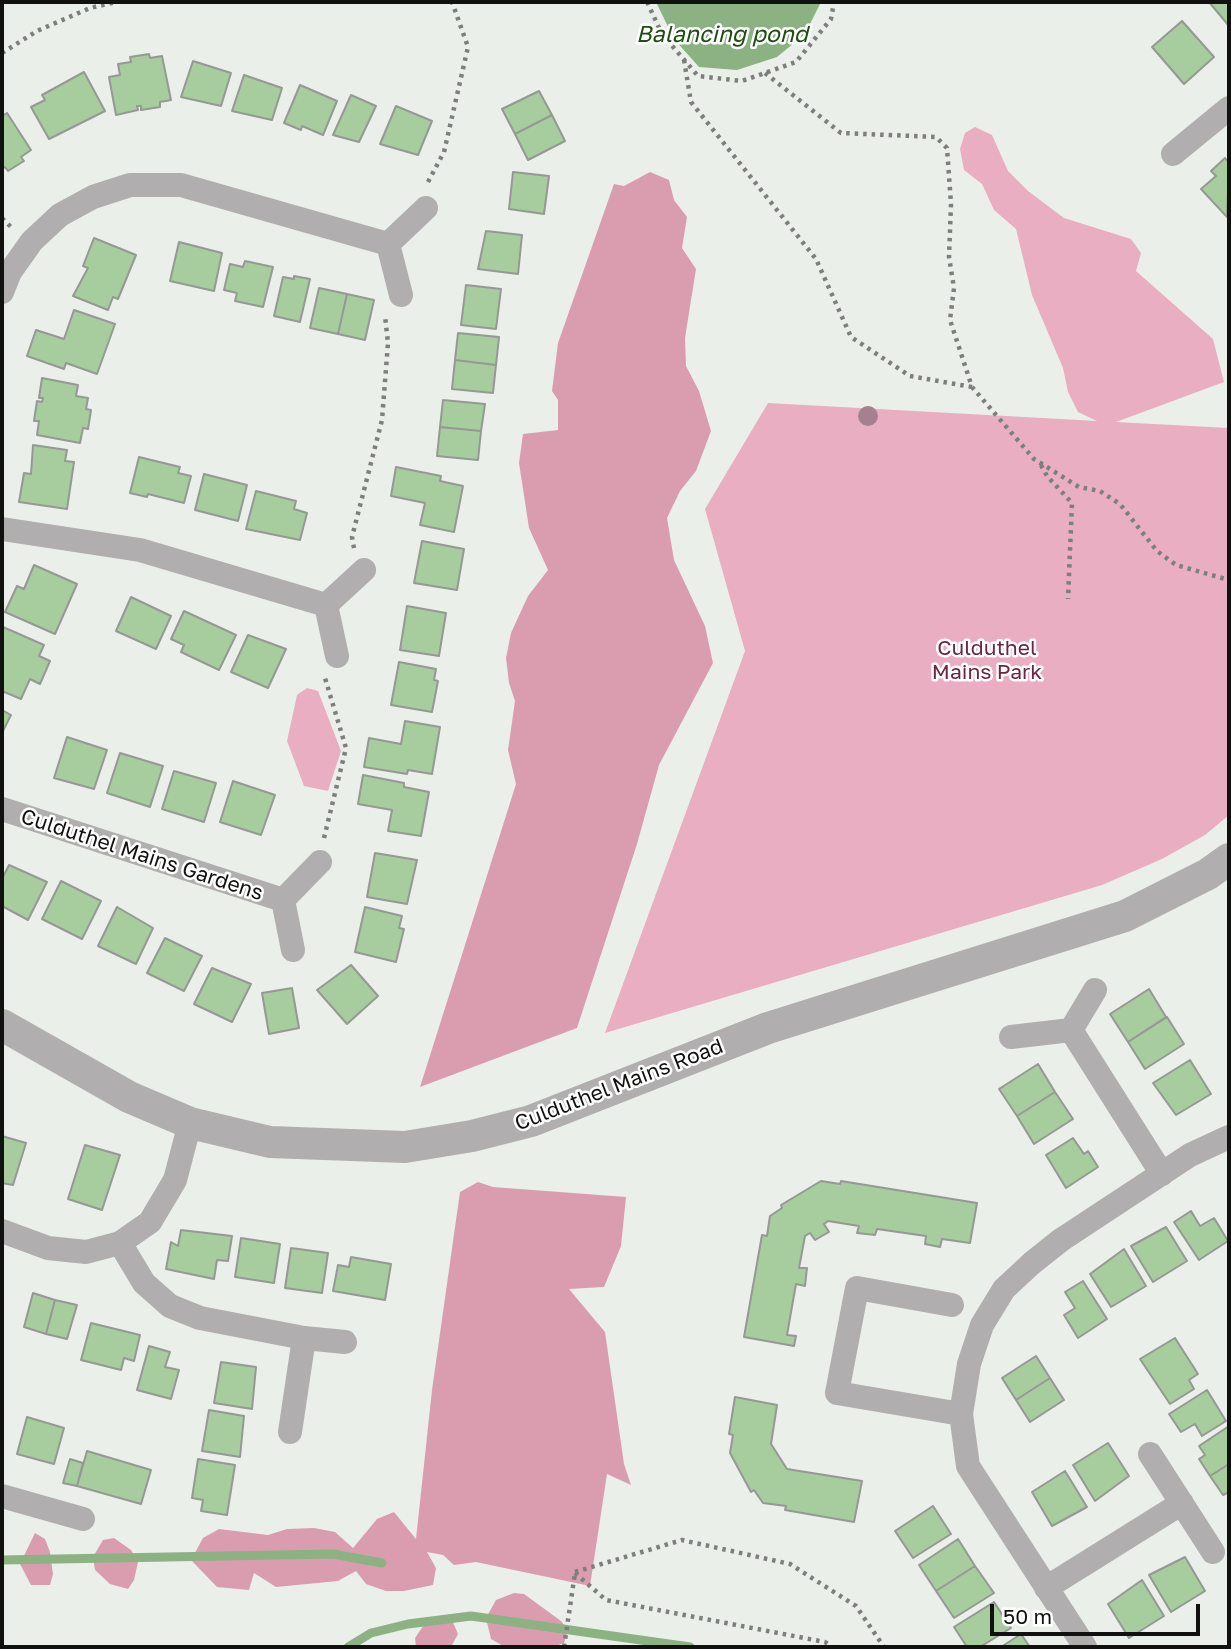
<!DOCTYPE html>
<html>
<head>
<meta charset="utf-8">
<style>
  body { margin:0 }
  #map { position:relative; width:1231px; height:1649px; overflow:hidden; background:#ebefea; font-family:"Golos Text",sans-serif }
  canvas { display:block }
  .frame { position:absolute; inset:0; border:4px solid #111210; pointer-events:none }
  .scale { position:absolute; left:990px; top:1604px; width:210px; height:32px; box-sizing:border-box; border:4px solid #111210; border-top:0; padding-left:9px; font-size:21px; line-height:24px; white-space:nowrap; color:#111210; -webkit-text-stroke:5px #fff; paint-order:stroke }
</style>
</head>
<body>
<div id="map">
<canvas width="1231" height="1649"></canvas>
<div class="frame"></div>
<div class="scale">50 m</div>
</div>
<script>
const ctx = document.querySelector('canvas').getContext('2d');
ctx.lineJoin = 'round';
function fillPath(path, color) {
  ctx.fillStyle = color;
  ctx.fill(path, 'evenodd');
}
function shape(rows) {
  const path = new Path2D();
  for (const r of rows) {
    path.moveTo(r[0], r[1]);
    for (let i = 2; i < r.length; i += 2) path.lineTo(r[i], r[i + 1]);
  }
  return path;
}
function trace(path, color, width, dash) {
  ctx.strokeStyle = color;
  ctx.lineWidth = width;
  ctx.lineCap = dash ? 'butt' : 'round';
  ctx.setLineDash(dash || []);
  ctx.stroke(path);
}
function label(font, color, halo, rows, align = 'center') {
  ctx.font = font + ' "Golos Text",sans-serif';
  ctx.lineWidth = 5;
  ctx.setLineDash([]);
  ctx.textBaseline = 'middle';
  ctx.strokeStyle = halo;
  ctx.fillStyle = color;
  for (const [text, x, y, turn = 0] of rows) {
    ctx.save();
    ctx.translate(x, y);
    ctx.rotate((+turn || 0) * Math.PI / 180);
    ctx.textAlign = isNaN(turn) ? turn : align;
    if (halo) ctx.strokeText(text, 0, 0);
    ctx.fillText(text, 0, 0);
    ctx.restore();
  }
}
const green = shape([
  [975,127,992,135,1008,171,1028,191,1064,218,1131,239,1141,253,1136,271,1213,339,1224,382,1116,422,1229,428,1229,815,1205,835,1162,859,1102,885,605,1033,745,651,705,509,768,403,1097,421,1078,412,1068,392,1063,368,1032,295,1016,229,994,210,982,184,964,170,960,149,965,133],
  [307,688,318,691,341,751,328,791,304,786,287,741,297,695]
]);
const forest = shape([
  [650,172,669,180,674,200,687,217,682,248,696,269,685,338,686,366,699,391,711,431,696,471,680,491,667,518,674,560,705,626,713,663,659,765,637,844,577,1028,420,1087,516,784,508,750,515,701,509,683,506,658,511,633,528,596,548,570,529,528,519,463,523,434,558,430,558,400,552,391,558,343,614,184,624,186],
  [478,1182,493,1187,626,1197,621,1246,604,1287,569,1289,605,1332,624,1464,631,1485,607,1474,590,1586,476,1562,454,1565,443,1555,427,1552,436,1568,433,1585,404,1591,386,1591,366,1584,356,1571,338,1581,276,1587,254,1573,249,1590,217,1587,191,1560,203,1538,219,1529,268,1535,287,1529,314,1528,335,1532,353,1548,377,1519,394,1512,416,1539,432,1390,460,1192],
  [35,1533,45,1539,50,1552,53,1574,50,1585,31,1585,20,1564],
  [114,1538,131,1550,138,1562,134,1580,128,1589,110,1584,95,1570,93,1557,103,1540],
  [514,1593,524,1594,561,1621,568,1630,564,1643,553,1647,505,1647,491,1639,486,1618,496,1600],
  [428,1619,452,1620,458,1634,451,1647,416,1647,415,1638]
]);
const water = shape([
  [656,2,821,2,805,34,777,57,737,70,699,67,674,39]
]);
const stream = shape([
  [2,1560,333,1554,382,1563],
  [348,1647,371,1633,408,1624,471,1616,690,1647]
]);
const building = shape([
  [1209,2,1229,2,1229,26,1209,2],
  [1182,21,1214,57,1184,84,1152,47,1182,21],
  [149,54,150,58,162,56,171,100,160,102,160,107,141,110,141,106,137,106,138,110,116,115,109,77,120,75,118,64,131,62,130,57,149,54],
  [193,61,231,73,221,106,181,97,193,61],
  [84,72,105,111,49,139,31,107,45,100,42,95,84,72],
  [244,75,282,88,272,120,232,111,244,75],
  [300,85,337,101,323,135,302,126,301,130,284,123,300,85],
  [539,91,552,115,515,134,502,109,539,91],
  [351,95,376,106,359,142,333,135,351,95],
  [396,106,432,121,418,155,380,144,396,106],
  [7,113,31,150,21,157,24,161,8,171,5,167,2,169,2,116,7,113],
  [552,115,565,141,528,160,515,134,552,115],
  [1225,158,1229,163,1227,217,1201,189,1216,176,1211,171,1225,158],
  [513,172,549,176,544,214,509,209,513,172],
  [486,231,522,235,518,274,478,269,486,231],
  [94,238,136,255,118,299,113,297,108,310,73,296,88,268,83,266,94,238],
  [179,242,222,253,214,291,170,281,179,242],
  [245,261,273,267,263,307,235,301,237,293,224,290,230,264,243,267,245,261],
  [294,276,310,279,300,322,274,316,283,277,294,279,294,276],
  [466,285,501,289,496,329,461,325,466,285],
  [319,288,347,294,338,334,310,328,319,288],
  [347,294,374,300,365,340,338,334,347,294],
  [74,310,115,324,97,374,66,363,64,369,27,356,36,330,64,339,74,310],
  [458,333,499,337,496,365,455,360,458,333],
  [455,360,496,365,493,393,452,389,455,360],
  [42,378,78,385,76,396,88,398,86,409,91,410,88,429,83,428,80,443,37,435,39,421,34,421,37,401,42,402,43,398,39,398,42,378],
  [443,400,485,404,481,431,440,427,443,400],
  [440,427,481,431,478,460,437,456,440,427],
  [33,445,67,450,65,461,74,462,67,509,19,502,24,473,31,474,33,445],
  [139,457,180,467,178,473,191,476,184,503,148,494,147,497,130,493,139,457],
  [396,467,441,476,440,481,463,486,454,532,420,525,425,503,391,496,396,467],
  [204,474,247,485,238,521,195,510,204,474],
  [256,491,296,501,294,509,307,513,300,540,246,529,256,491],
  [422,541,464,549,457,590,414,583,422,541],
  [34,565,77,584,55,634,5,612,17,586,24,589,34,565],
  [131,597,171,616,156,649,116,631,131,597],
  [407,606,446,613,439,656,400,650,407,606],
  [184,611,236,635,219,670,181,652,184,645,171,639,184,611],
  [3,627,44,645,39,656,50,661,40,684,30,679,21,699,2,691,3,627],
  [248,635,286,649,268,688,231,672,248,635],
  [399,662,436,669,434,680,438,681,432,712,391,705,399,662],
  [2,710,11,715,2,733,2,710],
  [405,721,440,727,432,774,408,770,407,774,364,767,369,738,401,744,405,721],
  [67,737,107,750,94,789,54,778,67,737],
  [120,753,163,766,150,807,107,793,120,753],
  [174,771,216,783,204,822,162,809,174,771],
  [363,775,404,783,404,787,429,792,421,836,388,831,392,810,358,804,363,775],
  [233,781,275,795,261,835,220,822,233,781],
  [375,853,417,860,407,904,367,897,375,853],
  [9,865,47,882,28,920,2,906,2,879,9,865],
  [61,881,101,901,82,939,42,919,61,881],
  [117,907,153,928,136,964,98,946,117,907],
  [365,907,402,916,399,928,404,929,396,962,355,952,365,907],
  [165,938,202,956,184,991,147,973,165,938],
  [351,965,378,996,347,1024,317,990,351,965],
  [212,968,251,984,232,1022,194,1004,212,968],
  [292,988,299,1028,269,1034,262,993,292,988],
  [1149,989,1166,1017,1128,1042,1110,1014,1149,989],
  [1167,1017,1184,1044,1145,1069,1128,1042,1167,1017],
  [1190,1060,1211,1094,1176,1115,1153,1083,1190,1060],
  [1038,1064,1055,1092,1017,1116,999,1089,1038,1064],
  [1055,1092,1073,1119,1034,1144,1017,1116,1055,1092],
  [2,1136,26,1143,13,1185,2,1183,2,1136],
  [1073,1138,1084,1154,1088,1151,1098,1167,1066,1188,1046,1155,1073,1138],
  [85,1145,120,1155,102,1210,68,1199,85,1145],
  [821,1181,840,1184,841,1181,977,1203,970,1243,942,1239,940,1247,925,1244,926,1236,877,1229,875,1235,857,1233,859,1226,828,1221,824,1224,829,1232,815,1240,810,1233,805,1236,799,1268,807,1268,805,1286,796,1284,787,1335,796,1336,794,1346,744,1337,762,1235,767,1236,770,1216,782,1208,781,1205,821,1181],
  [1191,1211,1200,1226,1214,1218,1228,1241,1199,1260,1174,1222,1191,1211],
  [1166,1227,1187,1261,1153,1282,1131,1246,1166,1227],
  [181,1230,232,1236,228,1261,217,1260,214,1279,166,1269,171,1242,178,1246,181,1230],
  [241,1238,280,1244,274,1283,235,1277,241,1238],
  [291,1248,328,1253,322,1293,285,1288,291,1248],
  [1124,1249,1146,1286,1111,1307,1090,1274,1124,1249],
  [351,1257,391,1264,385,1300,333,1291,338,1265,349,1267,351,1257],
  [1083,1281,1107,1319,1078,1338,1064,1315,1075,1308,1065,1292,1083,1281],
  [33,1293,55,1300,46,1334,24,1327,33,1293],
  [55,1300,77,1305,67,1339,46,1334,55,1300],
  [91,1323,140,1335,134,1361,124,1358,121,1370,81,1360,91,1323],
  [1175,1338,1198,1374,1189,1380,1194,1389,1170,1404,1140,1359,1175,1338],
  [149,1346,170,1352,165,1367,179,1370,171,1399,137,1390,149,1346],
  [1036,1356,1050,1378,1016,1400,1002,1378,1036,1356],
  [221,1362,256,1367,252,1409,214,1403,221,1362],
  [1050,1378,1064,1400,1030,1422,1016,1400,1050,1378],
  [1207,1390,1226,1421,1202,1436,1195,1424,1181,1432,1169,1414,1207,1390],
  [735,1397,777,1405,771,1444,787,1469,862,1481,854,1522,785,1510,786,1506,763,1503,754,1490,751,1492,730,1453,733,1435,729,1434,735,1397],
  [209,1410,244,1416,240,1457,202,1451,209,1410],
  [27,1417,64,1428,54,1464,17,1454,27,1417],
  [1229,1426,1229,1464,1210,1476,1199,1459,1205,1455,1199,1446,1229,1426],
  [1108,1443,1129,1476,1095,1501,1073,1465,1108,1443],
  [87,1451,151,1470,141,1504,77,1486,87,1451],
  [70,1459,83,1463,77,1486,63,1483,70,1459],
  [198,1459,235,1465,227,1515,201,1511,203,1500,192,1498,198,1459],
  [1229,1464,1229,1492,1223,1495,1210,1476,1229,1464],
  [1065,1471,1087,1507,1052,1526,1032,1492,1065,1471],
  [933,1506,951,1534,913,1558,895,1531,933,1506],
  [958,1539,975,1566,936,1591,919,1565,958,1539],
  [1185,1557,1205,1591,1171,1612,1149,1575,1185,1557],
  [975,1566,994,1593,954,1618,936,1591,975,1566],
  [1142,1580,1164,1616,1129,1638,1108,1604,1142,1580],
  [994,1602,1011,1628,980,1647,967,1647,954,1627,994,1602],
  [1021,1634,1030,1647,1001,1647,1021,1634]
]);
const path = shape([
  [647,2,662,34,698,76,742,81,796,62,831,19,834,2],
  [2,53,37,31,90,8,116,2],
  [684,60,691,102,816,259,851,337,910,376,972,387],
  [765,73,841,133,936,137,947,148,951,204,949,257,954,288,950,320,972,387,1034,459,1079,487,1100,491,1120,504,1157,551,1176,565,1229,580],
  [428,182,444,152,468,47,452,2],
  [2,218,11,227],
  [1041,465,1047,476,1072,503,1068,599],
  [354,548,352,537,382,420,388,343,385,316],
  [324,838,346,748,325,678],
  [575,1572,682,1540,790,1564,856,1606,884,1647],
  [575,1573,606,1600,825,1642,832,1647],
  [564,1647,575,1573]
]);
const minor = shape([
  [1173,154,1229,108],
  [388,244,426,208],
  [2,292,10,272,32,241,60,215,93,197,130,185,181,185,388,244,401,295],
  [2,529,140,550,326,605],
  [337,656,326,605,364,570],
  [2,809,283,900],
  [293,950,283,900,320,862],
  [1071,1030,1162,1174],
  [1011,1037,1071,1030,1095,990],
  [2,1231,48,1248,86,1252,120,1243,150,1222,175,1180,190,1123],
  [120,1243,144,1283,170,1306,200,1318,304,1338,290,1432],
  [952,1305,857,1288,837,1393,961,1414],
  [304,1338,345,1342],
  [1150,1454,1213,1552],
  [2,1496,83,1519],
  [1046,1588,1182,1503],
  [1085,1647,968,1466,961,1414,969,1364,982,1325,1004,1289,1032,1263,1061,1240,1190,1155,1229,1137]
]);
const tertiary = shape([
  [2,1025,129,1097,190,1123,270,1142,405,1147,472,1136,531,1121,768,1028,1125,916,1208,874,1229,859]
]);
const trees = [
  [868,416]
];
const parkNames = [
  ["Culduthel",987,648],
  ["Mains Park",987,672]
];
const streetNames = [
  ["Culduthel Mains Gardens",142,855,18],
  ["Culduthel Mains Road",619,1085,-21]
];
const waterNames = [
  ["Balancing pond",722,35]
];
fillPath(green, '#e9aec1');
fillPath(forest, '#da9db0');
fillPath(water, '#8cb183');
trace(stream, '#8cb183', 9);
fillPath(building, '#a7cd9e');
trace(building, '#959894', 2);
trace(path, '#7c7f7b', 4.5, [3.5, 5]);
trace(minor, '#b0aeae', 24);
trace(tertiary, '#b0aeae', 32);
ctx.fillStyle = '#a6808e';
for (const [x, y] of trees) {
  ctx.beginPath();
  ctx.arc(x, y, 10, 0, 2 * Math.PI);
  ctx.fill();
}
label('21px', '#6d2542', '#fff', parkNames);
label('21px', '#111210', '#fff', streetNames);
label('italic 23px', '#1f4f10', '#fff', waterNames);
</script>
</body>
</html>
